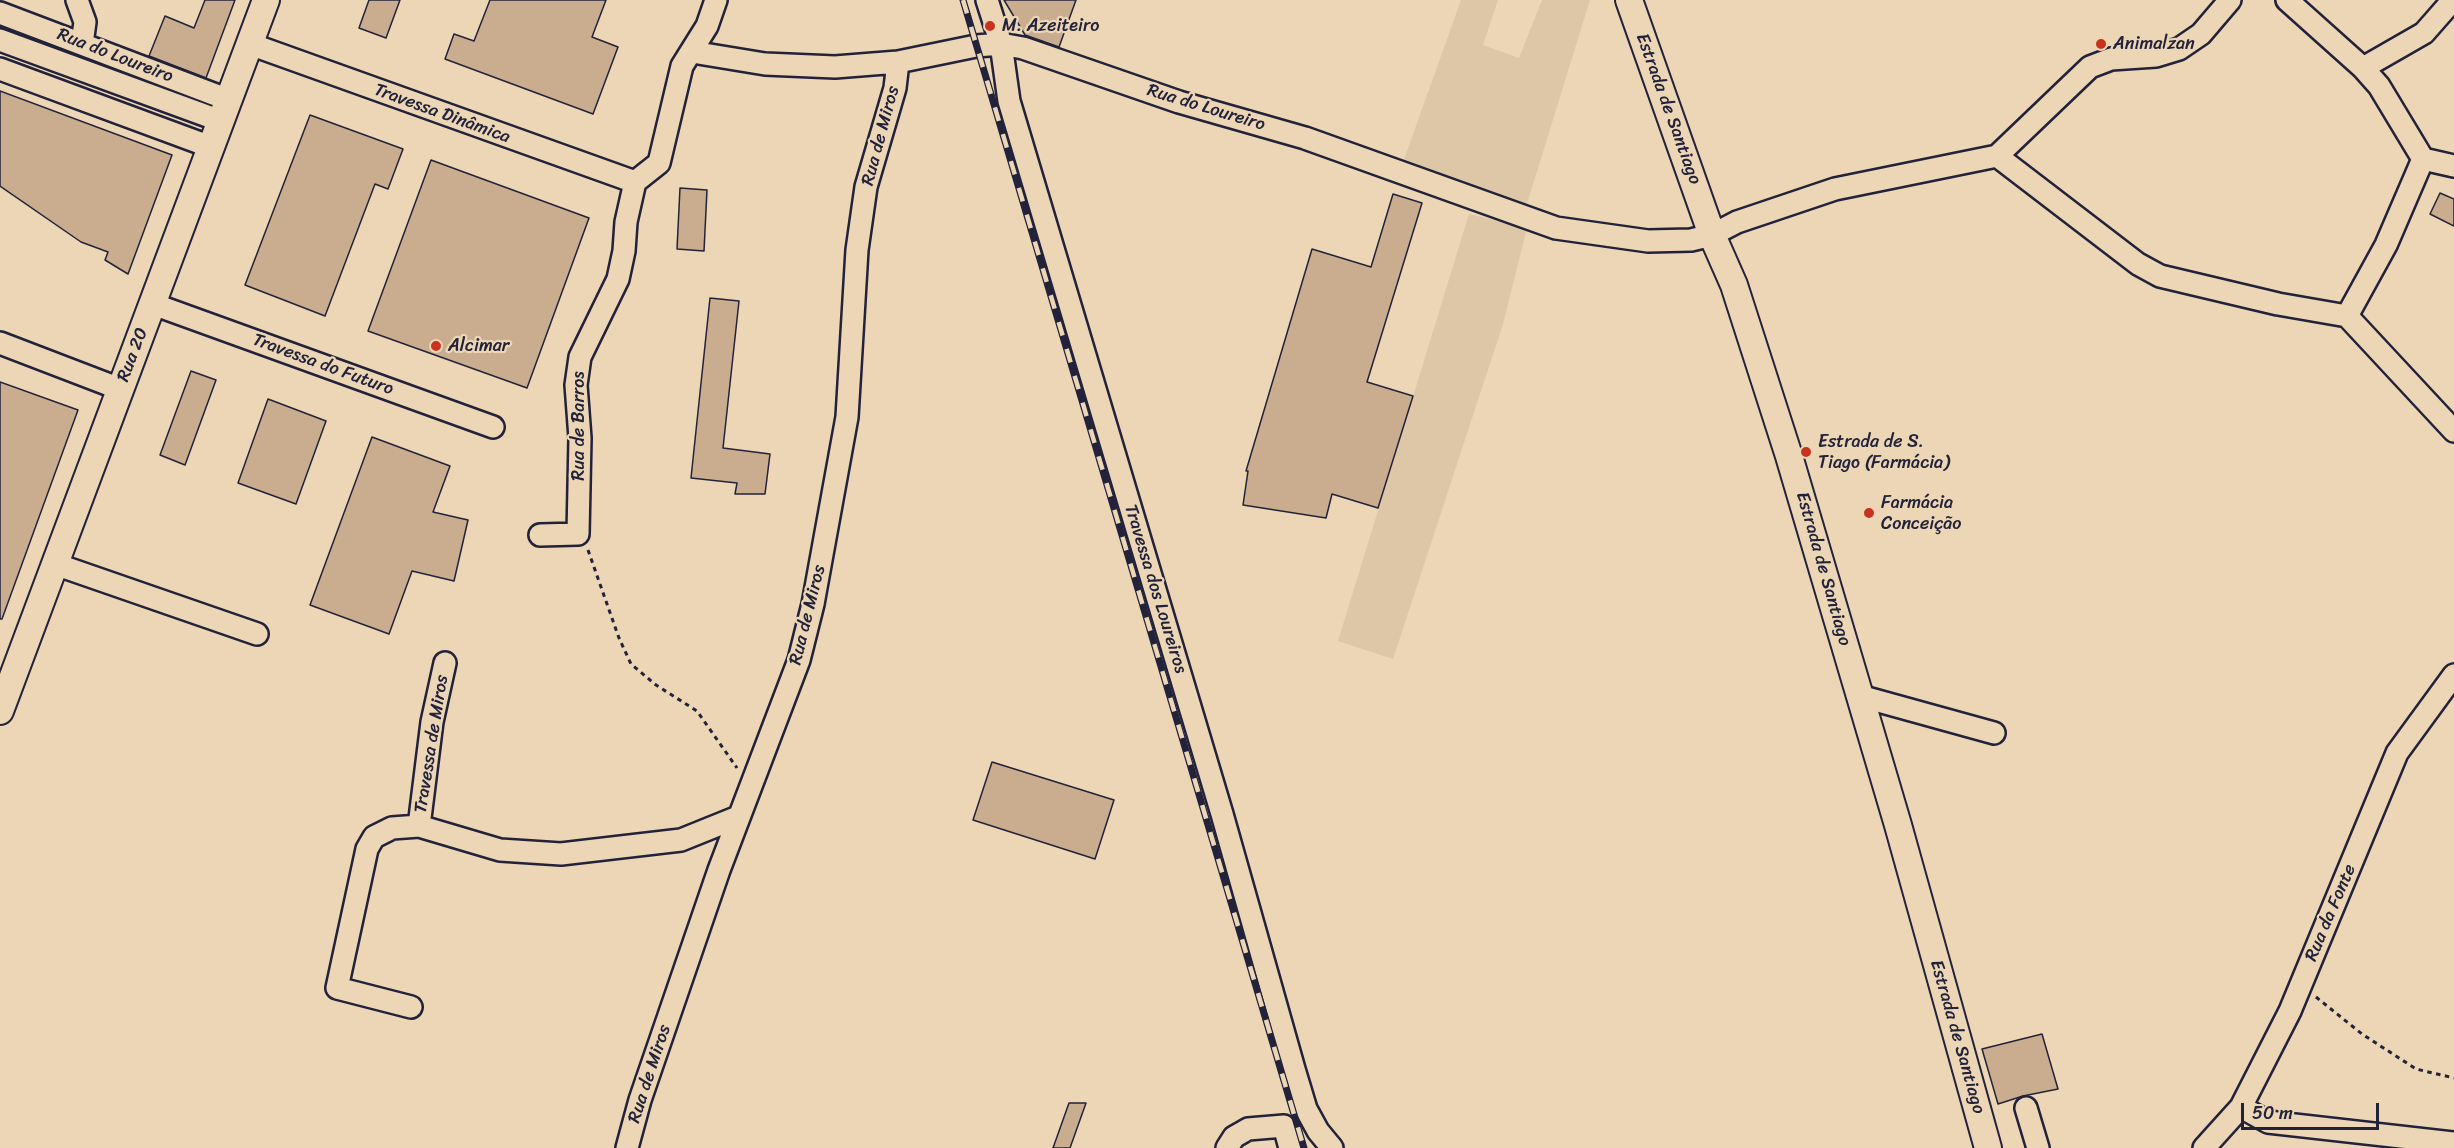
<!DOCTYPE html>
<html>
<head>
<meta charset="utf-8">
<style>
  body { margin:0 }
  #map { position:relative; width:2454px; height:1148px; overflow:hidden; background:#ecd6b5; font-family:Sriracha,sans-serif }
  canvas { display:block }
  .scale { position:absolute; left:2241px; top:1103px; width:138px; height:27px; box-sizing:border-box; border:3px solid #22223b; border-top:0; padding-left:8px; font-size:18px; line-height:21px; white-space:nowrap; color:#22223b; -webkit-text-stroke:4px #ecd6b5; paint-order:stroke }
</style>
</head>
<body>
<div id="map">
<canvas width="2454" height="1148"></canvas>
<div class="scale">50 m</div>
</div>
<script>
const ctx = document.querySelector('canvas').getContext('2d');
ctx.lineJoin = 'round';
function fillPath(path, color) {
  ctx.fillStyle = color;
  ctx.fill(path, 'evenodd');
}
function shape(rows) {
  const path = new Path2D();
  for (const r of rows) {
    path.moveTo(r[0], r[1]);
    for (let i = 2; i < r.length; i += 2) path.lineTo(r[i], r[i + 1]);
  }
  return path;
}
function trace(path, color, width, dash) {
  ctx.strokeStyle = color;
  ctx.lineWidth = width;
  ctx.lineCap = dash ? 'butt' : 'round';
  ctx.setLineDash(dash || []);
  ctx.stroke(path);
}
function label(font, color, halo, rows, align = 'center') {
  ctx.font = font + ' Sriracha,sans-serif';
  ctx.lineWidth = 4.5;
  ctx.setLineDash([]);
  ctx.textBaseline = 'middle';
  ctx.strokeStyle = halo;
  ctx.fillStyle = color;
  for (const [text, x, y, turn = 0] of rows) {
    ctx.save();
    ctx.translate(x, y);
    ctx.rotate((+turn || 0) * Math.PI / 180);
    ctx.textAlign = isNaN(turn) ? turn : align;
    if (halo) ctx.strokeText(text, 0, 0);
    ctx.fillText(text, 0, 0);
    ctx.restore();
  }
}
const built = shape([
  [1461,0,1498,0,1483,45,1519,58,1542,0,1590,0,1526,207,1402,165],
  [1469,214,1527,228,1503,324,1393,659,1338,641]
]);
const building = shape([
  [205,0,235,0,206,78,149,56,165,16,194,28,205,0],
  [369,0,400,0,386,38,359,28,369,0],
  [490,0,606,0,592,37,618,47,593,114,445,59,454,34,474,41,490,0],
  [1004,0,1076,0,1059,47,1025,35,1004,0],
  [0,91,172,155,128,274,105,260,108,252,81,242,0,186,0,91],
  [310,115,403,149,388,189,375,184,325,316,245,285,310,115],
  [431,160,589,218,527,388,368,331,431,160],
  [680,188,707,190,704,251,677,249,680,188],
  [2440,193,2454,199,2454,226,2430,214,2440,193],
  [1393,194,1422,203,1367,382,1413,396,1378,508,1332,494,1326,518,1243,505,1248,471,1246,471,1312,249,1371,267,1393,194],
  [710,298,739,301,723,448,770,454,765,494,735,494,737,483,691,478,710,298],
  [191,371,216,380,185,465,160,455,191,371],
  [0,382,78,410,2,619,0,619,0,382],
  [268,399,326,421,296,504,238,483,268,399],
  [372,437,450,466,433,512,468,520,454,581,412,571,389,634,310,605,372,437],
  [992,762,1114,800,1095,859,973,820,992,762],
  [2042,1034,2058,1089,2023,1096,1998,1104,1982,1049,2042,1034],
  [1069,1103,1086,1103,1070,1148,1053,1148,1069,1103]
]);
const path = shape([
  [588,550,619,638,631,664,656,685,697,711,737,768],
  [2316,997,2362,1034,2416,1069,2454,1078]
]);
const minor = shape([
  [77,0,85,22,82,44],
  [987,0,1001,44,1009,101,1222,814,1294,1069,1306,1109,1318,1131,1332,1148],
  [2287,0,2363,68,2379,86,2423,159],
  [0,13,229,100],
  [0,40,221,121],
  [250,44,635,182],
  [692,52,765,64,835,67,898,62,976,46,1001,44,1023,48,1179,102,1305,138,1556,228,1648,241,1691,240,1712,235,1737,222,1835,189,1997,156,2138,264,2160,276,2278,304,2347,316,2454,431],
  [2363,68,2424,33,2453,0],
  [0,69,211,147],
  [1997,156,2090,67,2111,59,2156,56,2179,49,2201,34,2230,0],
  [2423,159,2454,166],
  [635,182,659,163,682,66,707,26,716,0],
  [153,304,493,427],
  [2347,316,2386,245,2423,159],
  [0,343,120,389],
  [540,535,578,534,580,438,576,385,580,357,618,279,624,251,626,222,635,182],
  [55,564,257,634],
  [1860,696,1994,733],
  [419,826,432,722,445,663],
  [411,1007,337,988,367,849,374,837,392,828,419,826,500,850,561,854,681,840,738,817],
  [2241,1107,2268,1122,2454,1143],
  [2026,1108,2038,1148],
  [627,1148,640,1100,719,870,799,660,813,604,847,417,857,250,866,187,895,88,898,62],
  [1227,1148,1234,1137,1248,1129,1284,1126,1290,1148],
  [2204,1148,2241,1107,2290,1011,2397,753,2454,675]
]);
const major = shape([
  [1629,0,1712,235,1734,285,1789,456,1898,825,1988,1148],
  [0,711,266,0]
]);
const rail = shape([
  [963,0,1304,1148]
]);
const markers = [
  [990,26,6,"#c8321e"],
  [2101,44,6,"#c8321e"],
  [436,346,6,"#c8321e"],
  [1806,452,6,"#c8321e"],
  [1869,513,6,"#c8321e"]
];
const poiNames = [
  ["M. Azeiteiro",1002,26],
  ["Animalzan",2113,44],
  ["Alcimar",448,346],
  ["Estrada de S.",1818,442],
  ["Tiago (Farmácia)",1818,463],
  ["Farmácia",1881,503],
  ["Conceição",1881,524]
];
const streetNames = [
  ["Rua do Loureiro",115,56,21],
  ["Rua do Loureiro",1206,108,17],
  ["Estrada de Santiago",1668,109,70],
  ["Travessa Dinâmica",442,114,20],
  ["Rua de Miros",881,136,-75],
  ["Rua 20",133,355,-69],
  ["Travessa do Futuro",323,365,20],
  ["Rua de Barros",579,426,-90],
  ["Estrada de Santiago",1823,569,74],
  ["Travessa dos Loureiros",1155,589,73],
  ["Rua de Miros",808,615,-76],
  ["Travessa de Miros",432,744,-81],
  ["Rua da Fonte",2331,913,-67],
  ["Estrada de Santiago",1957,1037,74],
  ["Rua de Miros",650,1074,-72]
];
fillPath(built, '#dec7a7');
fillPath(building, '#c9ad8e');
trace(building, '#22223b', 1.5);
trace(minor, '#22223b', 26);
trace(major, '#22223b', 30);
trace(path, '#22223b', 3, [4.5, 4.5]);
trace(minor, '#ecd6b5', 21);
trace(major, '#ecd6b5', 26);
trace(rail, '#22223b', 7);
trace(rail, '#ecd6b5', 4.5, [14]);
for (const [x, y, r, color] of markers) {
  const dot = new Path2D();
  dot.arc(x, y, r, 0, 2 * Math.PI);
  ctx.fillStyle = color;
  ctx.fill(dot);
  trace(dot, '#ecd6b5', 2);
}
label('18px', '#22223b', '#ecd6b5', poiNames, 'left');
label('18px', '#22223b', '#ecd6b5', streetNames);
</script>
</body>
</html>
